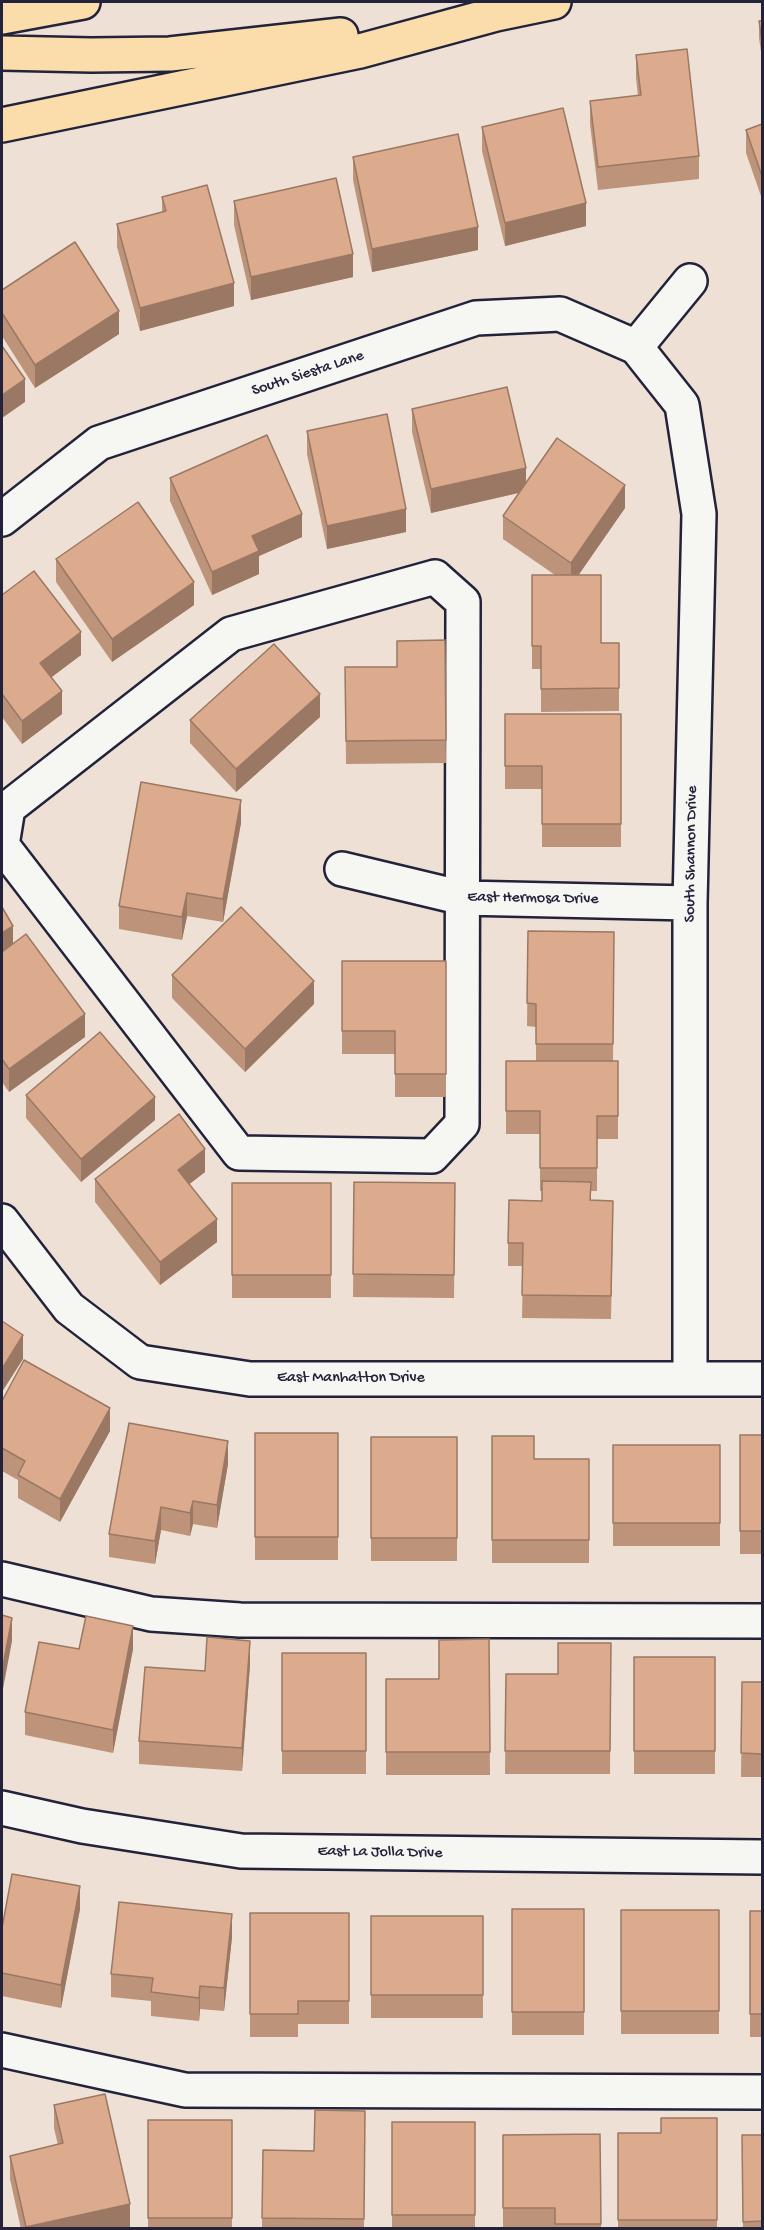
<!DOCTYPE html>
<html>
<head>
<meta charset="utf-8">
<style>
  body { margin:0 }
  #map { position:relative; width:764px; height:2230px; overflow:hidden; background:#eee0d4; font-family:"Gochi Hand",sans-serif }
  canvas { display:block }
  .frame { position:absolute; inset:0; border:3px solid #22223b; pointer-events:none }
</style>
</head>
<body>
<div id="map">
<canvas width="764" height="2230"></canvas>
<div class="frame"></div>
</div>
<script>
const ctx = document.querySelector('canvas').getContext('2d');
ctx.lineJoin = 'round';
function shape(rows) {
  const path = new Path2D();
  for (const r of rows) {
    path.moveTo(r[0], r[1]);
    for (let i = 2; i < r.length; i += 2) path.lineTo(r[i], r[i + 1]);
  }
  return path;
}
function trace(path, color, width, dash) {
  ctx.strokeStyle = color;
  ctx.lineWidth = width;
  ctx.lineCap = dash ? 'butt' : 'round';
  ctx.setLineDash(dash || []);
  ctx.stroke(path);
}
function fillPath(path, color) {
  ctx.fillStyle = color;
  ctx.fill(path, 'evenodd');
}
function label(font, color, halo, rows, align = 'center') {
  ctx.font = font + ' "Gochi Hand",sans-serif';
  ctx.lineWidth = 5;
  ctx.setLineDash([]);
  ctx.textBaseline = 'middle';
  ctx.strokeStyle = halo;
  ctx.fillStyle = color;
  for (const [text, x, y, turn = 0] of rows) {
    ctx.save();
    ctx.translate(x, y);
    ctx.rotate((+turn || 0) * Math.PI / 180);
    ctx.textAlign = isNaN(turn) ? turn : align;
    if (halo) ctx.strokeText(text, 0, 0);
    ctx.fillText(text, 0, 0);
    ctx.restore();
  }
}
const minor = shape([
  [636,347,690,281],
  [2,519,99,443,476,318,560,314,636,347,682,405,699,514,690,903,690,1379],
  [435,577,463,602,462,1124,432,1156,239,1153,2,845,8,808,231,634,435,577],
  [342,869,463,898,690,903],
  [2,1221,69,1308,140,1362,250,1379,762,1379],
  [2,1579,151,1614,240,1620,762,1621],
  [2,1808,82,1826,241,1851,762,1857],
  [2,2050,185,2090,762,2092]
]);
const highway = shape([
  [2,17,83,2],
  [2,53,91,55,170,54,341,35],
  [2,125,360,51,496,14,554,2]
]);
const wall = shape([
  [759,21,762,21,762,58,759,38],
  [636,55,699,156,699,179,598,190,590,124,590,101,638,96,636,78],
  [762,124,762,199,746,153,746,130],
  [482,127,586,226,505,246,482,151],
  [353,157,478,250,372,272,353,180],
  [162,197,234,306,140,331,117,247,117,224,162,212],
  [234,201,353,277,251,300,234,225],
  [2,290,119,334,35,388,2,336],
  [412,409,526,483,625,508,578,575,601,643,619,643,619,711,541,712,541,669,532,669,532,575,555,575,503,539,503,516,519,493,431,513,412,432],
  [307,431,406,532,327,549,307,454],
  [170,478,302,537,259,556,259,574,212,595,170,501],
  [56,559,194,605,112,662,56,582],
  [2,595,81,655,51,677,62,714,22,744,2,717],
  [445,640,446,763,346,764,345,667,397,667],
  [505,714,621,714,621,847,542,847,542,789,505,789],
  [320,717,236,792,190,743,190,720],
  [241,823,223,922,187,916,182,940,119,929,119,906],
  [2,907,13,943,85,1037,9,1092,2,1082],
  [528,931,614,932,613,1061,618,1061,618,1139,597,1139,597,1191,591,1191,591,1200,613,1224,611,1319,522,1318,523,1266,508,1266,508,1243,542,1201,542,1191,540,1191,540,1134,506,1134,506,1061,536,1061,536,1027,527,1026],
  [342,961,446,961,446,1097,395,1097,395,1054,342,1054],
  [172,975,314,1004,245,1072,172,998],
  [26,1095,155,1120,81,1182,26,1118],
  [205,1172,189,1184,217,1242,160,1285,95,1202,95,1179],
  [354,1182,455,1183,454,1298,353,1297],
  [232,1183,331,1183,331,1298,232,1298],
  [2,1401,110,1431,60,1522,18,1498,18,1480,2,1471],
  [255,1433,338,1433,338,1560,255,1560],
  [740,1435,762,1435,762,1554,740,1554],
  [492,1436,534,1459,589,1459,589,1563,492,1563],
  [371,1437,457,1437,457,1561,371,1561],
  [613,1445,720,1445,720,1546,613,1546],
  [228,1464,217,1528,193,1524,190,1536,161,1530,155,1564,109,1557,109,1534],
  [489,1639,490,1775,386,1775,386,1679,439,1679],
  [611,1643,610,1774,505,1774,506,1674,558,1674],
  [79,1649,133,1649,113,1753,25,1735,25,1712],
  [282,1653,366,1653,366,1774,282,1774],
  [634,1657,715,1657,715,1774,634,1774],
  [250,1664,242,1771,139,1764,139,1741,205,1671],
  [742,1682,762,1682,762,1777,741,1777],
  [80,1909,61,2008,2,1996,2,1928],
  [512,1909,584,1909,584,2035,512,2035],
  [621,1910,719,1910,719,2034,621,2034],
  [750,1911,762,1911,762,2037,750,2037],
  [250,1913,349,1913,349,2024,298,2024,298,2037,250,2037],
  [371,1916,483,1916,483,2018,371,2018],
  [232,1937,224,2011,200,2009,199,2021,151,2016,151,2001,111,1997,111,1974],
  [54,2105,130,2227,122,2229,21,2229,10,2179,10,2156,58,2145,54,2128],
  [365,2111,364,2229,262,2229,263,2150,314,2151],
  [717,2118,717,2229,618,2229,618,2133,661,2133],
  [148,2120,232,2120,232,2229,148,2229],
  [392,2122,475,2122,475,2229,392,2229],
  [600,2134,601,2229,503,2229,503,2135],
  [742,2135,762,2135,762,2229,743,2229]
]);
const shadedWall = shape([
  [586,203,586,226,505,246,505,223],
  [478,227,478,250,372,272,372,249],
  [353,254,353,277,251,300,251,277],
  [234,283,234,306,140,331,140,308],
  [119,311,119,334,35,388,35,365],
  [25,379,25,402,2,418,2,395],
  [526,468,526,491,431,513,431,489],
  [625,485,625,508,571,586,571,563],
  [406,509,406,532,327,549,327,526],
  [302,514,302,537,259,556,259,574,212,595,212,572,252,536],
  [194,582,194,605,112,662,112,639],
  [81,632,81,655,40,686,40,663],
  [62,691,62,714,22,744,22,721],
  [320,694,320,717,236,792,236,769],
  [241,800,241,823,223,922,223,899],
  [187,893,187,916,182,940,182,917],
  [13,926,13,949,2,956,2,933],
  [314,981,314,1004,245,1072,245,1049],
  [85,1014,85,1037,9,1092,9,1069],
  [155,1097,155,1120,81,1182,81,1159],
  [205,1149,205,1172,178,1193,178,1170],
  [217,1219,217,1242,160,1285,160,1262],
  [23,1335,23,1359,2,1392,2,1369],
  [110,1408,110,1431,60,1522,60,1499],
  [228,1441,228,1464,217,1528,217,1505],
  [193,1501,193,1524,190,1536,190,1513],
  [161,1507,161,1530,155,1564,155,1541],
  [12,1618,12,1641,2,1694,2,1671],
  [133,1626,133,1649,113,1753,113,1730],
  [250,1641,250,1664,242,1771,242,1748],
  [80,1886,80,1909,61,2008,61,1985],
  [232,1914,232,1937,224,2011,224,1988],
  [200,1986,200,2009,199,2021,199,1998],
  [130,2204,130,2227,122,2229,26,2229,26,2227]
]);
const building = shape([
  [759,21,762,21,762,41,759,21],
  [687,49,699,156,598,167,590,101,641,95,636,55,687,49],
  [563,108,586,203,505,223,482,127,563,108],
  [762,124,762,176,746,130,762,124],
  [458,134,478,227,372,249,353,157,458,134],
  [336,178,353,254,251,277,234,201,336,178],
  [207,185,234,283,140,308,117,224,166,211,162,197,207,185],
  [75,242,119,311,35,365,2,313,2,290,75,242],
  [2,346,25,379,2,395,2,346],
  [507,387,526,468,431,489,412,409,507,387],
  [387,414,406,509,327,526,307,431,387,414],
  [267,435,302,514,252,536,259,551,212,572,170,478,267,435],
  [557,438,625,485,571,563,503,516,557,438],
  [138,502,194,582,112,639,56,559,138,502],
  [34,571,81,632,40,663,62,691,22,721,2,694,2,595,34,571],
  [532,575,601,575,601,643,619,643,619,688,541,689,541,646,532,646,532,575],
  [445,640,446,740,346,741,345,667,397,667,397,641,445,640],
  [274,644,320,694,236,769,190,720,274,644],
  [505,714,621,714,621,824,542,824,542,766,505,766,505,714],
  [141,782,241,800,223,899,187,893,182,917,119,906,141,782],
  [2,907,13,926,2,933,2,907],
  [241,907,314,981,245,1049,172,975,241,907],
  [528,931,614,932,613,1044,536,1044,536,1004,527,1003,528,931],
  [26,934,85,1014,9,1069,2,1059,2,952,26,934],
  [342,961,446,961,446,1074,395,1074,395,1031,342,1031,342,961],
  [100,1032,155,1097,81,1159,26,1095,100,1032],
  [506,1061,618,1061,618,1116,597,1116,597,1168,540,1168,540,1111,506,1111,506,1061],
  [179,1114,205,1149,178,1170,217,1219,160,1262,95,1179,179,1114],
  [542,1181,591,1182,590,1200,613,1201,611,1296,522,1295,523,1243,508,1243,509,1200,542,1201,542,1181],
  [354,1182,455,1183,454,1275,353,1274,354,1182],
  [232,1183,331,1183,331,1275,232,1275,232,1183],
  [2,1321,23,1335,2,1369,2,1321],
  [24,1360,110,1408,60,1499,18,1475,25,1461,2,1448,2,1401,24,1360],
  [129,1423,228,1441,217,1505,193,1501,190,1513,161,1507,155,1541,109,1534,129,1423],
  [255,1433,338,1433,338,1537,255,1537,255,1433],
  [740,1435,762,1435,762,1531,740,1531,740,1435],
  [492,1436,534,1436,534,1459,589,1459,589,1540,492,1540,492,1436],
  [371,1437,457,1437,457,1538,371,1538,371,1437],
  [613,1445,720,1445,720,1523,613,1523,613,1445],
  [2,1615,12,1618,2,1671,2,1615],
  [86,1616,133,1626,113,1730,25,1712,39,1642,79,1649,86,1616],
  [207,1637,250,1641,242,1748,139,1741,145,1667,205,1671,207,1637],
  [489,1639,490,1752,386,1752,386,1679,439,1679,439,1640,489,1639],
  [558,1643,611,1643,610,1751,505,1751,506,1674,558,1674,558,1643],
  [282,1653,366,1653,366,1751,282,1751,282,1653],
  [634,1657,715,1657,715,1751,634,1751,634,1657],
  [742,1682,762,1682,762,1754,741,1753,742,1682],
  [12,1874,80,1886,61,1985,2,1973,2,1928,12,1874],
  [119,1902,232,1914,224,1988,200,1986,199,1998,151,1992,153,1978,111,1974,119,1902],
  [512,1909,584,1909,584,2012,512,2012,512,1909],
  [621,1910,719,1910,719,2011,621,2011,621,1910],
  [750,1911,762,1911,762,2014,750,2014,750,1911],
  [250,1913,349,1913,349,2001,298,2001,298,2014,250,2014,250,1913],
  [371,1916,483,1916,483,1995,371,1995,371,1916],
  [105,2094,130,2204,26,2227,10,2156,63,2143,54,2105,105,2094],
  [315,2110,365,2111,364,2219,262,2218,263,2150,314,2151,315,2110],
  [661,2118,717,2118,717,2220,618,2220,618,2133,661,2133,661,2118],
  [148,2120,232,2120,232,2218,148,2218,148,2120],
  [392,2122,475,2122,475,2215,392,2215,392,2122],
  [600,2134,601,2224,555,2224,555,2208,503,2208,503,2135,600,2134],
  [742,2135,762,2135,762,2221,743,2222,742,2135]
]);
const streetNames = [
  ["South Siesta Lane",308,374,-18],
  ["South Shannon Drive",692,854,-89],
  ["East Hermosa Drive",533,899,1],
  ["East Manhatton Drive",351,1379],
  ["East La Jolla Drive",380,1853,1]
];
trace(minor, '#22223b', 38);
trace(highway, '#22223b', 38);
trace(minor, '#f6f6f2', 33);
trace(highway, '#fbddab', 33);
fillPath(wall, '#bd937a');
fillPath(shadedWall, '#9a7863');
fillPath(building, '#dcab8e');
trace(building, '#9a7863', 1.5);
label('16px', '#22223b', '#f6f6f2', streetNames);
</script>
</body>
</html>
